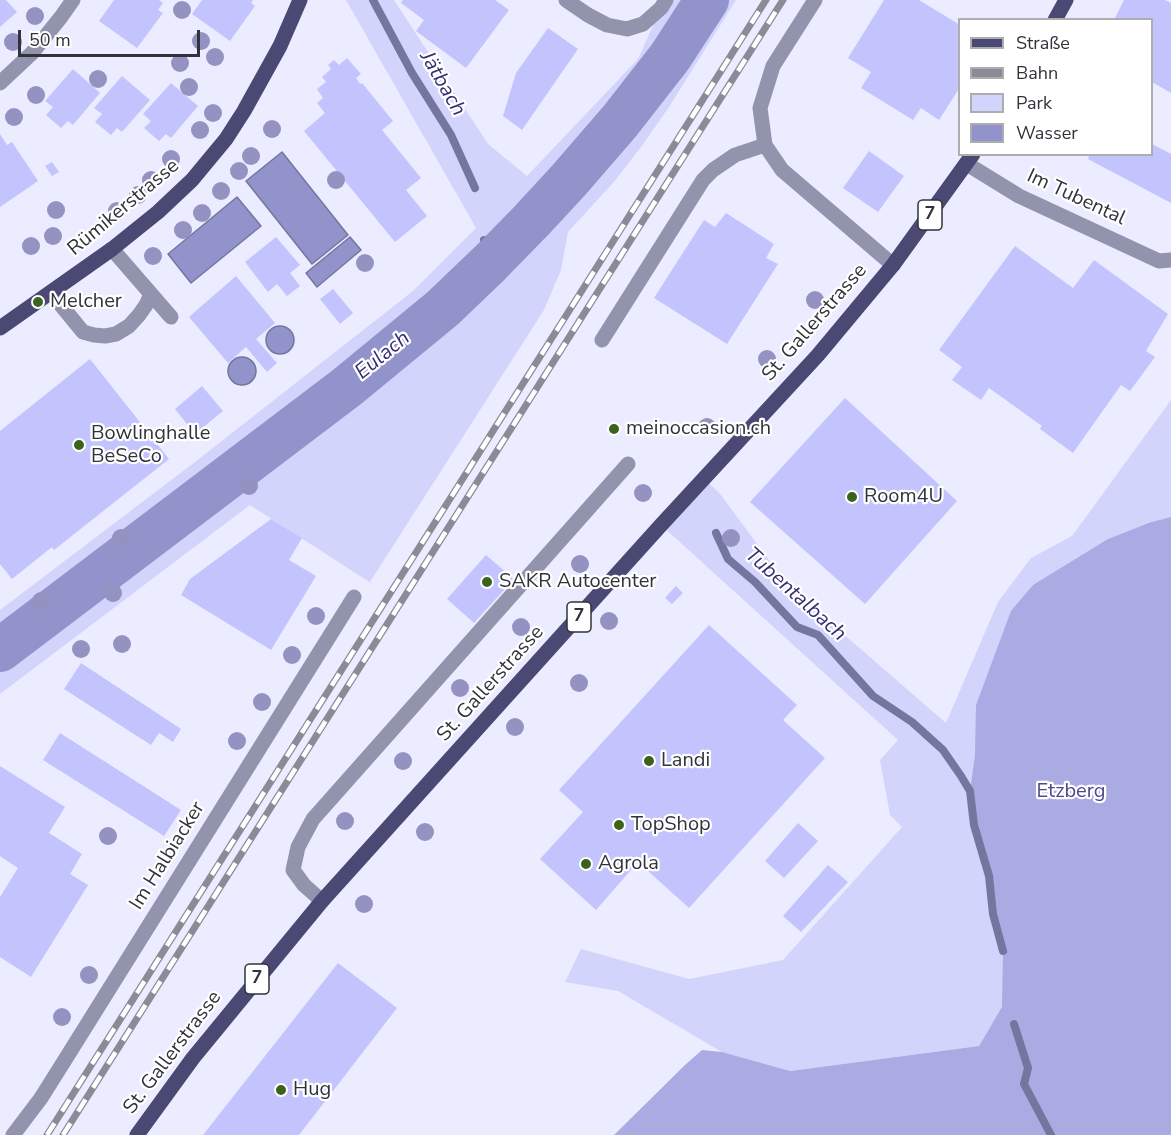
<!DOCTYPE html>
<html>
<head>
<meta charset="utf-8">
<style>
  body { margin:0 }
  #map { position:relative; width:1171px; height:1135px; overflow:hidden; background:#ebecff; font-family:"Nunito Sans",sans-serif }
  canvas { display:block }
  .legend { position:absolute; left:958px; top:18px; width:195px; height:138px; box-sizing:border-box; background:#fff; border:2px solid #adadb0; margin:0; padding:8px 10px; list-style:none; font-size:18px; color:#32333a }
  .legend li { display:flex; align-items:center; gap:12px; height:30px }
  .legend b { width:30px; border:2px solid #adadb0 }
  .scale { position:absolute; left:18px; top:30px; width:182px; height:27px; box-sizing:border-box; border:3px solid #32333a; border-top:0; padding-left:8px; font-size:18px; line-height:21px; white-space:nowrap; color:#32333a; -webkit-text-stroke:4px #fff; paint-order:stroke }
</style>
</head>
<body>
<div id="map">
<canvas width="1171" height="1135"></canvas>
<ul class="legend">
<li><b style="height:8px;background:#4a4973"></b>Straße</li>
<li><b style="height:8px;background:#8a8b97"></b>Bahn</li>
<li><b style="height:16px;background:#d2d4fc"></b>Park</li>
<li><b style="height:16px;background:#9293ca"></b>Wasser</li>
</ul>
<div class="scale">50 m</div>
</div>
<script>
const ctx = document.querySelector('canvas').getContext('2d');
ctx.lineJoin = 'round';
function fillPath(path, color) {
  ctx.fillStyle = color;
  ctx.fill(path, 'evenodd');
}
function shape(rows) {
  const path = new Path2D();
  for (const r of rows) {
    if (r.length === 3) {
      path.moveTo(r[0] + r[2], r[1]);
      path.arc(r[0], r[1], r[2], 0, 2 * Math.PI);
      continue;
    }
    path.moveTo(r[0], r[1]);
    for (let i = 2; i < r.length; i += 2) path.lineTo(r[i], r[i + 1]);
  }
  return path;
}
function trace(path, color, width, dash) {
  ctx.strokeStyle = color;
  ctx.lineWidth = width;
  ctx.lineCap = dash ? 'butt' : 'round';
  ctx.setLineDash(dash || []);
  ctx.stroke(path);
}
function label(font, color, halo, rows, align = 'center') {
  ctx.font = font + ' "Nunito Sans",sans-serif';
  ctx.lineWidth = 4.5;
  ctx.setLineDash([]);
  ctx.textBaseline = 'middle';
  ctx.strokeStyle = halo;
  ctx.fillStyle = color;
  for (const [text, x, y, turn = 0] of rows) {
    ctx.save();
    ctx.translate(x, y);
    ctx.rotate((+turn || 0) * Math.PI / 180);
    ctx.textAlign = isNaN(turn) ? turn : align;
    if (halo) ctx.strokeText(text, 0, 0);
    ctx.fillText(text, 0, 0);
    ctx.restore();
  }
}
const green = shape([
  [346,0,394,0,488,144,527,176,638,59,661,8,666,0,736,0,669,107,641,147,613,183,568,232,561,270,544,310,370,582,374,585,250,505,0,694,0,610,195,462,413,291,476,228],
  [1171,400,1171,517,1151,522,1108,539,975,754,970,791,974,825,989,876,993,914,1003,951,1003,1007,979,1046,789,1071,722,1052,618,991,565,982,581,949,689,979,783,960,902,827,890,815,880,760,898,740,661,525,705,479,721,495,788,586,946,723,998,602,1031,558,1072,536]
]);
const forest = shape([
  [1171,517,1171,1135,614,1135,685,1065,702,1050,722,1052,790,1071,979,1046,1002,1007,1003,951,993,914,989,876,974,825,970,791,975,754,976,705,1011,611,1033,585,1108,539,1151,522]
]);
const water = shape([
  [282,152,348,235,312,264,246,181,282,152],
  [237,197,261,226,191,283,168,254,237,197],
  [350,237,361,250,317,287,306,273,350,237],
  [280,340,14],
  [242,371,14]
]);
const stream = shape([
  [373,0,412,73,451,135,475,188],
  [484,240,490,263],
  [443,308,458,306],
  [716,533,728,559,755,582,797,627,818,635,873,696,912,722,943,750,961,776,970,791,974,825,989,876,993,914,1003,951],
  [1014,1024,1028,1068,1024,1084,1051,1135]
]);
const river = shape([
  [0,650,347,387,443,308,490,263,532,220,569,180,620,121,670,57,707,0]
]);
const building = shape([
  [0,0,6,0,17,12,0,27],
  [114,0,159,0,163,3,158,10,163,13,137,48,99,21],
  [202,0,253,0,251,3,255,6,230,41,192,14],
  [403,0,495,0,509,10,466,68,416,31,424,20,401,3],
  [884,0,919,0,960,25,960,87,939,120,921,108,913,120,861,88,871,72,848,58],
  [1124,0,1165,0,1171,3,1171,93,1152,82,1152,20,1114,20],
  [548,28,578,49,522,130,503,116,516,73],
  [347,58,361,74,356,78,360,84,362,83,393,121,382,130,421,178,406,190,427,216,395,242,304,131,325,113,317,103,323,98,317,89,326,82,322,77,331,69,328,65,334,60,339,65],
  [73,69,100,93,73,125,68,121,61,128,46,115,53,107,45,101],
  [122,76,150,100,122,132,117,128,111,135,95,122,102,114,94,108],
  [171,83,198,106,171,138,166,134,159,141,144,128,151,121,143,114],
  [0,134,7,145,12,142,38,181,0,207],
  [1152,144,1171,154,1171,203,1088,159,1090,154,1152,154],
  [869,151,904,176,878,212,843,188],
  [52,162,59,172,52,176,45,166],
  [726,213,774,244,766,258,778,264,727,344,654,298,704,220,715,227],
  [276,237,300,265,290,273,300,286,287,296,277,284,268,292,245,262],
  [1015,246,1073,288,1094,260,1168,314,1146,351,1155,357,1130,391,1121,385,1073,453,1040,429,1042,426,989,388,981,400,952,380,962,367,939,350],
  [236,276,275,323,256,339,277,363,267,372,246,347,228,363,189,317],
  [333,289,353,313,340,324,320,299],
  [90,359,169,459,54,550,52,547,12,579,0,564,0,431],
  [202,386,223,411,195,434,175,409],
  [845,398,957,501,865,604,750,502],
  [271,519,302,538,289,560,316,576,271,650,181,595,190,579],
  [486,555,514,579,474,623,447,599],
  [676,586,683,593,672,604,665,598],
  [709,625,797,705,783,720,825,758,689,908,638,862,596,910,540,859,583,812,559,790],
  [81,663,181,729,173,742,159,733,151,745,64,689],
  [60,733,181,810,164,836,43,760],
  [0,766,65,807,49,833,82,854,70,874,88,885,31,977,0,957,0,897,18,868,0,856],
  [798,823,818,841,784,878,765,861],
  [828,865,848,882,801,932,783,916],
  [338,963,397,1008,299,1135,203,1135]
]);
const minor = shape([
  [566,0,588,15,607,25,627,29,643,24,661,8,666,0],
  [815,0,773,66,760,108,765,145,782,170,893,265],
  [0,83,32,53,61,17,73,0],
  [967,164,1019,196,1159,261,1171,260],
  [112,249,171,317],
  [51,293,83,332,94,335,105,336,116,334,129,326,139,315,146,305,151,294],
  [602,340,703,180,713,170,735,155,765,145],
  [322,901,304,885,293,870,298,847,313,819,628,464],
  [13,1135,41,1098,63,1063,354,597]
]);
const major = shape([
  [1055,20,1066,0],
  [0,328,112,249,158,212,192,180,226,139,244,111,280,46,300,0],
  [137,1135,193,1058,322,901,661,525,818,355,893,265,973,154]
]);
const rail = shape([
  [47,1135,766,0],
  [63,1135,783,0]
]);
const trees = [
  [182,10],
  [35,16],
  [201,41],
  [13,42],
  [215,57],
  [180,63],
  [98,79],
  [189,87],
  [36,95],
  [213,113],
  [14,117],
  [272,129],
  [200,130],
  [251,156],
  [171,159],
  [239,171],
  [151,180],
  [336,180],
  [221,191],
  [138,195],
  [56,210],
  [117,211],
  [202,213],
  [183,230],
  [53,236],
  [31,246],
  [153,256],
  [365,263],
  [815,300],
  [767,359],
  [707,427],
  [249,486],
  [643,493],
  [121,538],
  [731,538],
  [580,564],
  [113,593],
  [41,601],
  [316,616],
  [609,621],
  [521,627],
  [122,644],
  [81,649],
  [292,655],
  [579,683],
  [460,688],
  [262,702],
  [515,727],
  [237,741],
  [403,761],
  [345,821],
  [425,832],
  [108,836],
  [364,904],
  [89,975],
  [62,1017]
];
const markers = [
  [38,302,6,"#3c631d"],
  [614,429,6,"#3c631d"],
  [79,445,6,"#3c631d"],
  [852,497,6,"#3c631d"],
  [487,582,6,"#3c631d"],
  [649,761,6,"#3c631d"],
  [619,825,6,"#3c631d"],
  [586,864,6,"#3c631d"],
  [281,1090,6,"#3c631d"]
];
const shields = [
  [930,215,24],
  [579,617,24],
  [257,979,24]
];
const shieldNames = [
  ["7",930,215],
  ["7",579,617],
  ["7",257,979]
];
const streetNames = [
  ["Im Tubental",1076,198,25],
  ["Rümikerstrasse",124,208,-40],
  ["St. Gallerstrasse",815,323,-49],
  ["St. Gallerstrasse",491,684,-48],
  ["Im Halbiacker",168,856,-58],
  ["St. Gallerstrasse",173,1053,-53]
];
const poiNames = [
  ["Melcher",50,302],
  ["meinoccasion.ch",626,429],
  ["Bowlinghalle",91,434],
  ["BeSeCo",91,457],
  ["Room4U",864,497],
  ["SAKR Autocenter",499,582],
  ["Landi",661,761],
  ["TopShop",631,825],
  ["Agrola",598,864],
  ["Hug",293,1090]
];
const parkNames = [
  ["Etzberg",1071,792]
];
const waterNames = [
  ["Jätbach",442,84,60],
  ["Eulach",383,356,-39],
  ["Tubentalbach",795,595,42]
];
fillPath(green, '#d2d4fc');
fillPath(forest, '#ababe4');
fillPath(water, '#9293ca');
trace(water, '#75769f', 1.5);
trace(stream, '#75769f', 8);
trace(river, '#9293ca', 44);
fillPath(building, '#c3c4fe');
trace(minor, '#9293ac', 15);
trace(major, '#4a4973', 15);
trace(rail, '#8a8b97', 7);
trace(rail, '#fff', 4.5, [14]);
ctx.fillStyle = '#9492c1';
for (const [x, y] of trees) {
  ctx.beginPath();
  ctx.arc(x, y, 9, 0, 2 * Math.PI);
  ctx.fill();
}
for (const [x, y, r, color] of markers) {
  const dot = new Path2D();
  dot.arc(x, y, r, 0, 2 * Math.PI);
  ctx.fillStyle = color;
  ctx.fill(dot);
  trace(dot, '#fff', 2);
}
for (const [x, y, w] of shields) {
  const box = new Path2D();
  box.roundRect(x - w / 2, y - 15, w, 30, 4.5);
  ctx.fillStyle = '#fff';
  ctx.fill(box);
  trace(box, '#32333a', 1.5);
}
label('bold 18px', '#32333a', null, shieldNames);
label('20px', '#32333a', '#fff', streetNames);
label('20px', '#32333a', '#fff', poiNames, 'left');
label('20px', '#4d498e', '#fff', parkNames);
label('italic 21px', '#362f71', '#fff', waterNames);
</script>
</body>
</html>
